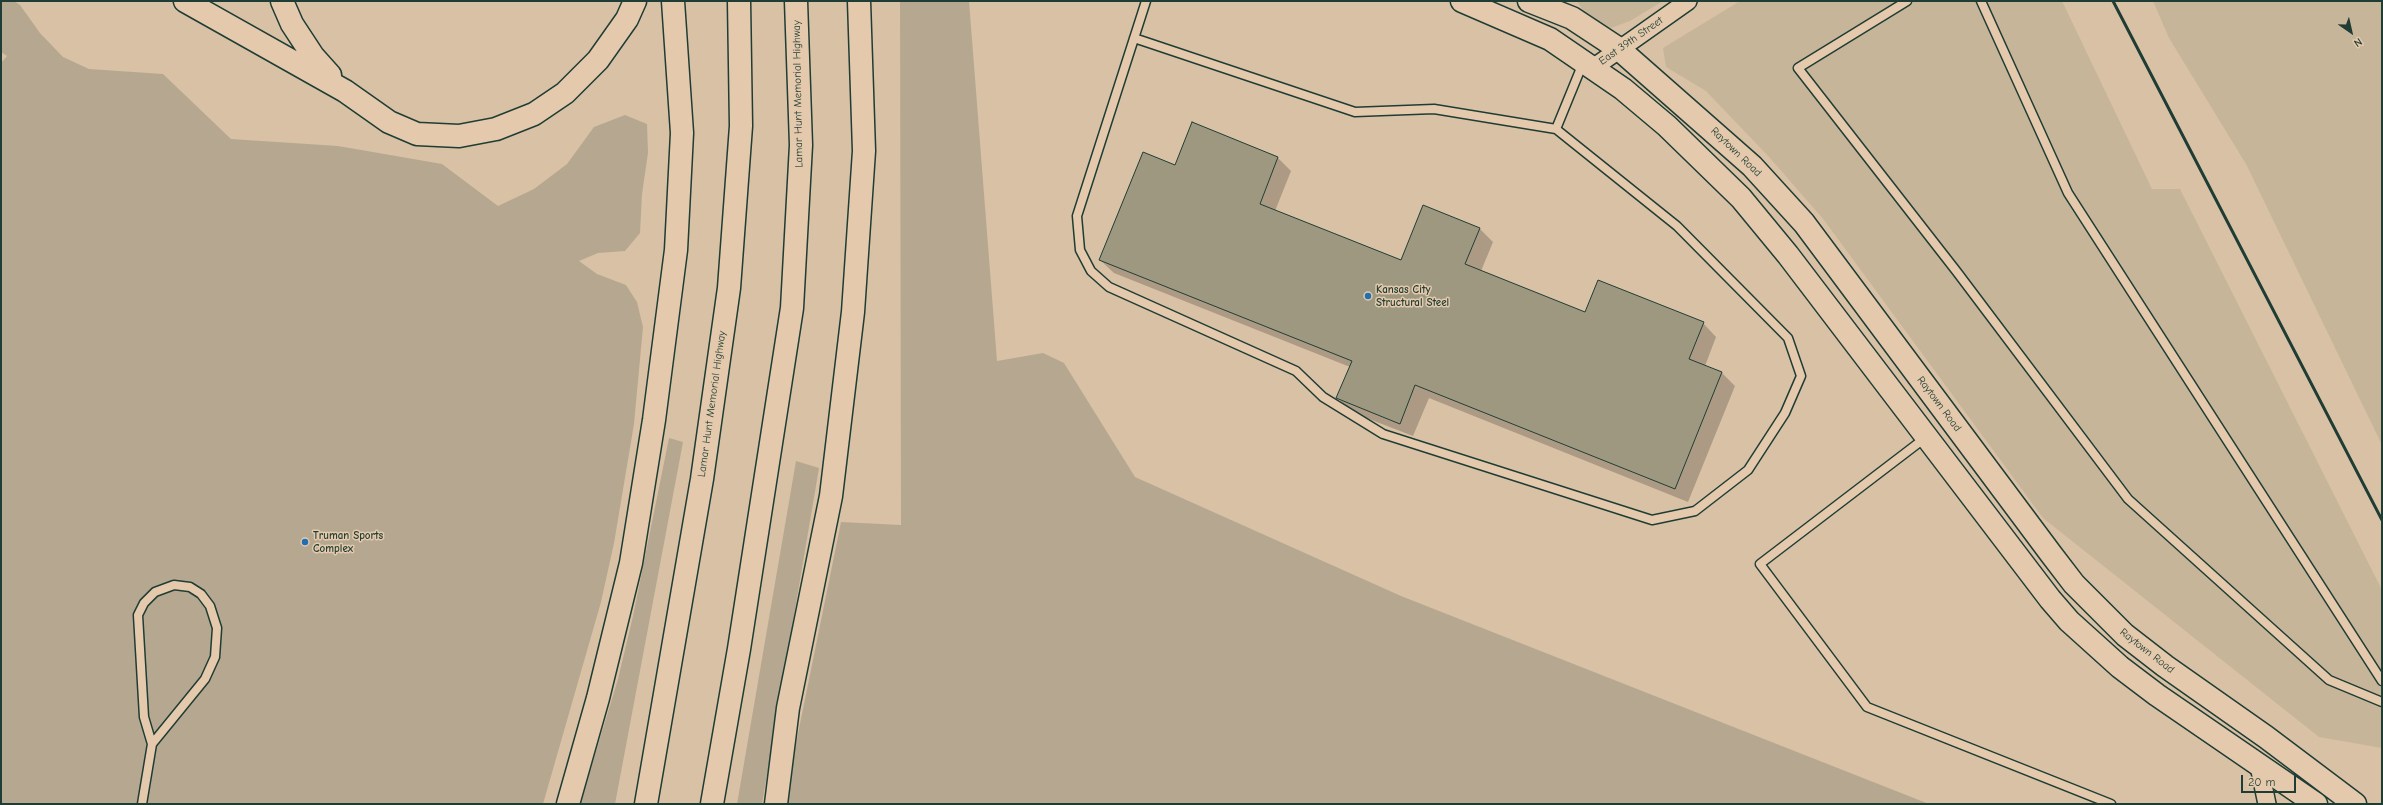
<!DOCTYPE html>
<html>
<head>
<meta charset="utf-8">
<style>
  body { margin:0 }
  #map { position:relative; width:2383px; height:805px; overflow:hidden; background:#d8c1a5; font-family:"Comic Neue",sans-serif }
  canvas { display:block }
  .frame { position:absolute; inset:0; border:2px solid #1f3d34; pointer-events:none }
  .north { position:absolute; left:2331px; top:12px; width:40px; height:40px; -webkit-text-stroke:3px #e4c9ac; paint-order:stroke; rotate:146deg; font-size:11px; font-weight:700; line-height:16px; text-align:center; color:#1f3d34 }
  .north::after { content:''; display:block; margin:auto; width:14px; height:18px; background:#1f3d34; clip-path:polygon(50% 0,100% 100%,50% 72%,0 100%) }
  .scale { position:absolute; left:2241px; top:775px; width:55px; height:18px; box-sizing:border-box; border:2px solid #1f3d34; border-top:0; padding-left:5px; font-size:12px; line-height:14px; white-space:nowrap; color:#1f3d34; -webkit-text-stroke:3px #e4c9ac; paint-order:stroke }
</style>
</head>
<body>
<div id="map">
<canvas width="2383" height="805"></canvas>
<div class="frame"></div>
<div class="north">N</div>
<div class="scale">20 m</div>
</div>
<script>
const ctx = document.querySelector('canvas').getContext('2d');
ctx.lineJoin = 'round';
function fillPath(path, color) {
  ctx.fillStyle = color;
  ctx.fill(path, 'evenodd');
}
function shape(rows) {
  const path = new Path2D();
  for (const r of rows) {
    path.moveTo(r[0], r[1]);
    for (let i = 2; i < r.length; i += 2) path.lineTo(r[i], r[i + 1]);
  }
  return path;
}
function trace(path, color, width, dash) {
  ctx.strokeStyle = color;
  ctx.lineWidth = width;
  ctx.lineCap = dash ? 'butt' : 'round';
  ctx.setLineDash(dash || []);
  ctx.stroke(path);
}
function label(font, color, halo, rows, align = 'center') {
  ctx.font = font + ' "Comic Neue",sans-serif';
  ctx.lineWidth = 3;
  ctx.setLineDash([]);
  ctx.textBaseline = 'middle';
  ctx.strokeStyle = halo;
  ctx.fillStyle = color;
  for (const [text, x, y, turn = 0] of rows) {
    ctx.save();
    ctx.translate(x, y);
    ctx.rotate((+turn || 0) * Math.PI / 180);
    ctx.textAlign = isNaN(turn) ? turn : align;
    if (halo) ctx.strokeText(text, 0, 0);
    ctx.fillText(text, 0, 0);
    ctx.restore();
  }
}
const built = shape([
  [1577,1,1663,1,1630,21,1611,28,1587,17],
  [1740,1,2062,1,2152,189,2180,189,2382,590,2382,748,2319,737,2043,518,1824,220,1770,158,1706,91,1666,67,1663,48],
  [2153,1,2382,1,2382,445,2246,164,2169,38]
]);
const green = shape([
  [1,1,14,1,20,5,40,33,63,57,89,69,163,74,231,139,338,146,442,164,498,206,534,189,567,164,594,127,625,115,647,124,648,153,642,194,640,233,625,251,598,253,579,261,597,274,626,285,637,302,643,327,634,424,614,543,601,602,543,804,1,804,1,63,7,56,1,52],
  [900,1,969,1,997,361,1043,353,1064,363,1135,477,1401,596,1929,804,786,804,791,768,841,522,901,525],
  [669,438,683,442,615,804,580,804,618,679,633,616],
  [796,461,819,468,762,804,737,804]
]);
const shadow = shape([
  [1192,123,1278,158,1291,171,1275,211,1401,262,1479,228,1493,242,1481,271,1586,313,1703,323,1716,337,1705,366,1722,373,1735,386,1688,502,1429,398,1413,436,1351,412,1338,398,1350,367,1114,273,1100,260,1175,167]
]);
const building = shape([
  [1192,122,1278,157,1260,204,1401,260,1423,205,1480,228,1465,264,1585,312,1598,280,1704,322,1689,359,1722,372,1675,489,1415,385,1400,424,1336,398,1352,361,1099,260,1143,152,1175,165,1192,122]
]);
const service = shape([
  [1146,1,1077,216,1080,250,1091,271,1109,287,1296,371,1323,397,1383,434,1652,520,1695,511,1748,470,1785,413,1801,376,1788,338,1677,226,1556,129],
  [1907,1,1798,68,1957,272,2128,499,2329,680,2382,702],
  [1981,1,2068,193,2382,681],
  [1134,38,1355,112,1434,109,1556,129,1583,63],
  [1925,438,1760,564,1867,707,2111,804],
  [142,804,152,744,144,717,138,615,144,603,155,592,174,585,190,587,201,594,210,606,217,628,215,657,205,679,152,744]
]);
const minor = shape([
  [1593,68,1688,1],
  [2259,766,2267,804]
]);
const secondary = shape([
  [1462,1,1550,39,1623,89,1667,126,1741,198,1788,255,2050,599,2069,621,2120,667,2157,695,2316,804],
  [1529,1,1572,18,1619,49,1752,166,1804,223,2051,554,2074,584,2125,635,2165,666,2266,737,2355,804]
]);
const motorway = shape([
  [185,1,345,91,389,122,417,134,459,136,496,129,534,114,565,93,598,60,627,19,635,1],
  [282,1,292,24,313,56,330,75],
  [568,804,598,698,631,563,654,420,676,250,682,133,673,1],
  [646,804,702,479,729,288,741,126,739,1],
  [712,804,739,649,792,308,801,145,796,1],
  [776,804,788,708,831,496,853,312,864,151,859,1]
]);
const rail = shape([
  [2113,1,2382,520]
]);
const markers = [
  [1368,296,4,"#1f6fb2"],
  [305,542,4,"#1f6fb2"]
];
const streetNames = [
  ["East 39th Street",1631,41,-35],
  ["Lamar Hunt Memorial Highway",798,94,-91],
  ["Raytown Road",1736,152,44],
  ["Lamar Hunt Memorial Highway",712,404,-82],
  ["Raytown Road",1939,404,53],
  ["Raytown Road",2147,651,38]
];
const poiNames = [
  ["Kansas City",1376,290],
  ["Structural Steel",1376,303],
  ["Truman Sports",313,536],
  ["Complex",313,549]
];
fillPath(built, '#c7b59a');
fillPath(green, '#b6a890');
fillPath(shadow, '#0003');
fillPath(building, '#9f9881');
trace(building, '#1f3d34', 1);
trace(service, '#1f3d34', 11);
trace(minor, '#1f3d34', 20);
trace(secondary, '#1f3d34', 25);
trace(motorway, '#1f3d34', 25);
trace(service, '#e4c9ac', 8);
trace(minor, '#e4c9ac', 17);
trace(secondary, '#e4c9ac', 22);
trace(motorway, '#e4c9ac', 22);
trace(rail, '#1f3d34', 3);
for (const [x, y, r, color] of markers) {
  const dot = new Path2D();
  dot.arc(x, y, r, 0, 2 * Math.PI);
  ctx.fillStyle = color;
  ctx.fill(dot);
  trace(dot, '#e4c9ac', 1.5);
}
label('11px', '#1f3d34', '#e4c9ac', streetNames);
label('bold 11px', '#1f3d34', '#e4c9ac', poiNames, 'left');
</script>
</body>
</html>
